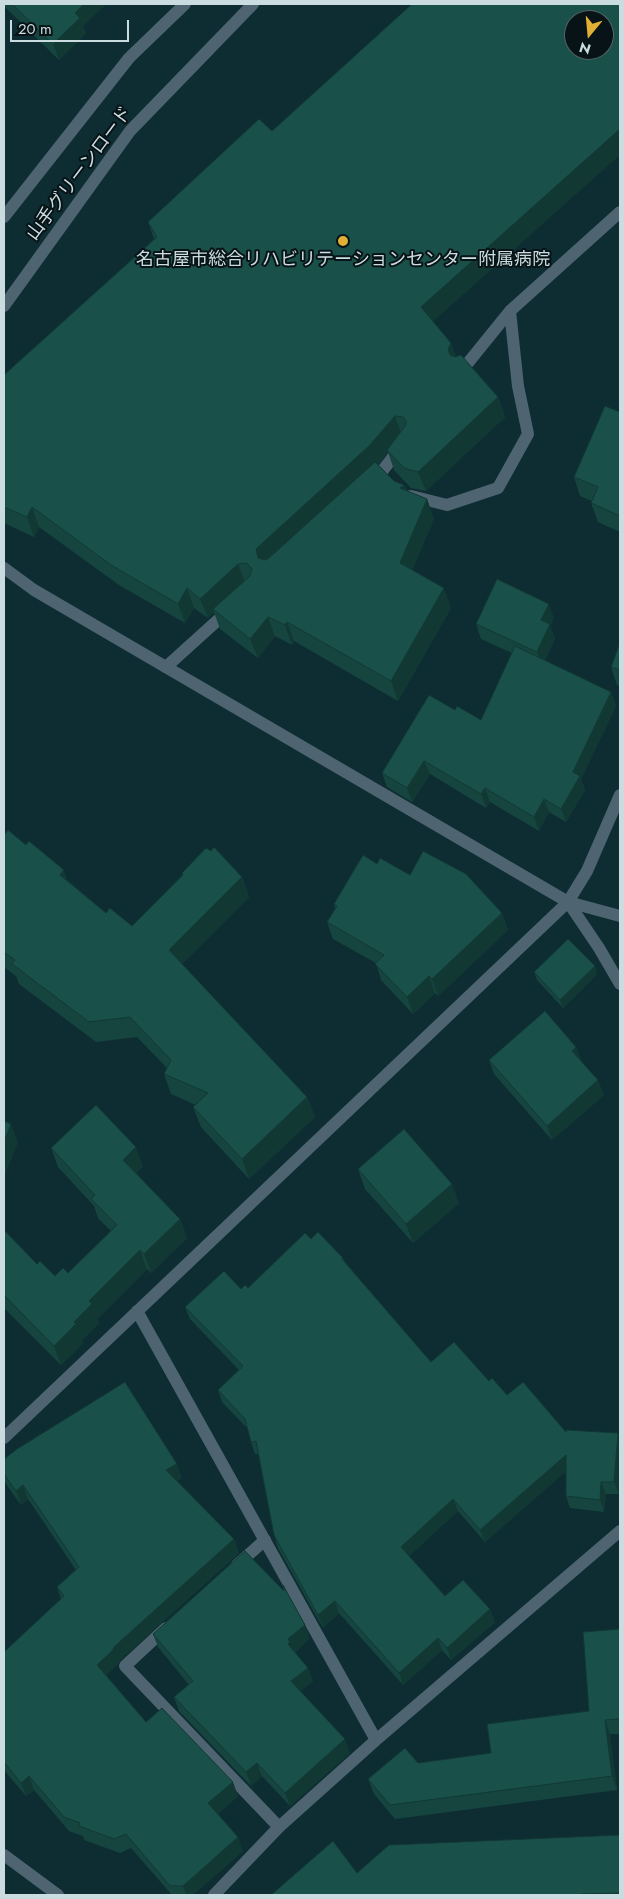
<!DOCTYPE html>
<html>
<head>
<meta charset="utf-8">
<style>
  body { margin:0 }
  #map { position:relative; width:624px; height:1899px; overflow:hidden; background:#0e2d32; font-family:Jost,sans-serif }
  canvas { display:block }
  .frame { position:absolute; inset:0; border:5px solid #cbdce0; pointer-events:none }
  .north { position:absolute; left:564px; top:10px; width:50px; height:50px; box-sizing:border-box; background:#071316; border:1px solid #556367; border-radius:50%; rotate:197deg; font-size:14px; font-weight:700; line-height:20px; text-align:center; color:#cbdce0 }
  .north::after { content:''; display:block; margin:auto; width:18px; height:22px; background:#e1af34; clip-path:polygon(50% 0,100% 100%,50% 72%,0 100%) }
  .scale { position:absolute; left:10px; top:20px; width:119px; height:22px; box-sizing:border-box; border:2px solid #cbdce0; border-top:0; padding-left:6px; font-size:15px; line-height:18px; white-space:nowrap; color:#cbdce0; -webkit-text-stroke:4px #071316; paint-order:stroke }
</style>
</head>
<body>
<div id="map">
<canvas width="624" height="1899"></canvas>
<div class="frame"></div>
<div class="north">N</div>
<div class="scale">20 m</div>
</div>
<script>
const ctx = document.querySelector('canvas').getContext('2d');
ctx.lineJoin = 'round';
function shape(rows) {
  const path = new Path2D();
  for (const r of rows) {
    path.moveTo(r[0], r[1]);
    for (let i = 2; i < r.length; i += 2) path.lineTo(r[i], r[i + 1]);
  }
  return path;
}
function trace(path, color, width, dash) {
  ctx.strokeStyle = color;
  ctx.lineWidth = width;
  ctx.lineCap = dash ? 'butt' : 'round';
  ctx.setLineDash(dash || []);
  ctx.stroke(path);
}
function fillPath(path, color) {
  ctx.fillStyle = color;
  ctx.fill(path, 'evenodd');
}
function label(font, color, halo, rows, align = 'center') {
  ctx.font = font + ' Jost,"Noto Sans JP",sans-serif';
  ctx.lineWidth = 4;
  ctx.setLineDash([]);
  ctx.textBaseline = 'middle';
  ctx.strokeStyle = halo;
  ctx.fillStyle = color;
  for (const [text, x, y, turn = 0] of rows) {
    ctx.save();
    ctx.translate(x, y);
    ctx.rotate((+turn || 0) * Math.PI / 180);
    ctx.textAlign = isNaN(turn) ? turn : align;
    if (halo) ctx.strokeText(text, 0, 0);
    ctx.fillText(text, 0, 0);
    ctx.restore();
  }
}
const service = shape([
  [463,369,510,311,620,212],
  [372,480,383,470,400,448],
  [411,496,447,505,498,488,528,434,518,386,510,311],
  [166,667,229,610],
  [237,1565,265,1540],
  [166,1628,125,1666,279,1827]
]);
const minor = shape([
  [568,902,599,948,620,984],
  [137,1311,376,1740],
  [4,1438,568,902,587,871,620,795],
  [214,1895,279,1827,376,1740,620,1531]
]);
const tertiary = shape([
  [4,217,129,58,185,4],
  [4,306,130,131,253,4],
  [4,568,34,590,568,902,620,916],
  [4,1855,58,1895]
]);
const wall = shape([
  [4,4,106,4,83,26,86,33,59,60,4,6,4,7],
  [148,222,433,322,451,343,456,357,498,397,505,417,426,491,411,488,394,470,388,452,378,464,394,481,404,485,407,491,427,499,434,519,412,570,451,608,398,701,294,641,292,645,275,636,258,658,220,629,214,612,208,618,194,608,185,623,119,585,39,527,34,537,4,523,4,375,154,239],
  [620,412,620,532,598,522,591,503,592,501,580,496,574,477],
  [554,618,550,626,555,638,545,660,611,692,616,706,581,779,585,790,566,822,549,812,539,831,490,802,486,808,430,774,412,802,387,787,382,773,455,710,481,720,512,653,481,639,476,624],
  [620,643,620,686,617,685,611,667],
  [4,835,26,845,106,913,132,926,182,875,182,873,242,877,249,897,182,964,307,1097,315,1117,249,1179,201,1127,193,1107,196,1105,171,1094,164,1074,167,1068,137,1037,96,1042,19,984,16,976,4,967],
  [377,864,410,875,502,913,508,930,438,996,435,993,413,1014,381,980,376,963,333,939,327,922,335,908,334,904],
  [595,966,597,974,563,1008,537,980,534,972],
  [576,1047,581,1061,604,1095,552,1140,494,1074,489,1060],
  [51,1148,143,1166,136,1173,180,1219,187,1238,151,1273,147,1269,97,1319,99,1323,82,1340,83,1343,61,1365,4,1308,4,1230,37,1264,55,1276,68,1273,111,1231,98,1218,94,1206,58,1167],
  [358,1169,459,1203,413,1243,365,1189],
  [311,1239,343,1258,345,1262,431,1362,489,1381,507,1395,566,1432,618,1433,619,1494,606,1494,604,1512,570,1508,566,1496,566,1471,485,1542,458,1511,409,1556,445,1596,495,1622,451,1660,442,1650,403,1685,339,1613,323,1628,278,1548,274,1535,258,1454,255,1454,251,1442,248,1429,222,1402,218,1390,239,1370,190,1319,185,1307,241,1289,248,1288],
  [4,1459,182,1478,177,1481,234,1539,239,1553,120,1660,117,1665,106,1675,146,1722,238,1796,218,1814,243,1851,193,1895,172,1895,131,1848,120,1853,84,1840,83,1836,69,1831,34,1790,26,1796,4,1770,4,1652,61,1599,57,1587,76,1570,28,1499,21,1505,4,1481],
  [620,1629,620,1734,610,1734,617,1790,395,1819,374,1794,368,1779,418,1763,491,1753,589,1711],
  [153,1634,310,1638,295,1652,308,1668,313,1681,300,1691,350,1753,290,1806,262,1776,251,1786,179,1711,174,1697,189,1685,158,1647],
  [620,1835,620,1895,271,1895,357,1873]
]);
const shadedWall = shape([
  [84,4,106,4,83,26,86,33,59,60,53,44,75,13],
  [620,129,620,155,428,326,421,307],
  [451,343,458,362,455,368,448,349],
  [498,397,505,417,426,491,418,472],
  [395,416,402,436,387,450,388,452,377,464,263,569,258,558,256,549],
  [404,485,411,504,400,488],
  [427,499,434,519,407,583,400,563],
  [32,507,39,527,34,537,27,517],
  [238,564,246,584,213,609,214,612,208,618,200,599],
  [187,588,194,608,185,623,178,604],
  [444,588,451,608,398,701,391,681],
  [549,604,554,618,550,626,555,638,542,666,537,652,541,620],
  [268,617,275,636,258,658,250,639],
  [287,622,294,641,292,645,285,625],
  [611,692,616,706,581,779,585,790,566,822,561,809,573,772],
  [424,761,430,774,412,802,407,788],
  [485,788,490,802,486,808,481,794],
  [544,799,549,812,539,831,534,817],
  [64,870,71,890,60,875],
  [242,877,249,897,176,970,169,950],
  [502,913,508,930,438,996,432,979],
  [595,966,597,974,563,1008,560,1000],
  [429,976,435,993,413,1014,407,997],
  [576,1047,582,1061,577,1065,572,1051],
  [598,1080,604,1095,552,1140,547,1126],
  [307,1097,315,1117,249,1179,242,1159],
  [11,1124,18,1143,4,1177,4,1142],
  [136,1147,143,1166,130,1179,123,1160],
  [452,1184,459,1203,413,1243,406,1224],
  [180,1219,187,1238,151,1273,144,1254],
  [140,1250,147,1269,97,1319,99,1323,82,1340,83,1343,61,1365,54,1346,74,1322,89,1301],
  [618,1433,620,1439,620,1474,619,1494,614,1482],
  [566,1455,571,1467,485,1542,480,1530],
  [177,1464,182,1478,171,1484,166,1470],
  [601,1482,606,1494,604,1512,600,1500],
  [23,1485,28,1499,21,1505,16,1491],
  [453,1499,458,1511,406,1559,401,1547],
  [234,1539,239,1553,120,1660,117,1665,102,1679,97,1665,115,1646],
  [335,1601,339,1613,323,1628,318,1615],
  [490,1609,495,1622,451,1660,447,1648],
  [305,1625,310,1638,294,1652,288,1644,288,1639],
  [438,1638,442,1650,403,1685,399,1673],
  [308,1668,313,1681,296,1695,291,1681],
  [605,1720,610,1734,617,1790,612,1776],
  [345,1739,350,1753,290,1806,285,1793],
  [257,1763,262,1776,251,1786,246,1772],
  [29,1776,34,1790,26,1796,21,1783],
  [233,1782,238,1796,214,1817,208,1803],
  [238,1837,243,1851,193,1895,186,1895,183,1886]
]);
const building = shape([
  [12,4,84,4,75,13,80,18,53,44,12,4],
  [412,4,620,4,620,129,421,307,451,343,448,349,450,355,455,357,461,355,498,397,418,472,404,468,387,450,406,425,406,421,403,417,395,416,370,445,256,549,258,558,265,560,269,558,375,462,394,481,404,485,400,488,427,499,400,563,444,588,391,681,287,622,285,625,268,617,250,639,213,609,250,576,252,569,247,563,238,564,200,599,187,588,178,604,111,565,32,507,27,517,4,507,4,375,157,237,148,222,259,119,272,131,412,4],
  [574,20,604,20,604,50,574,50,574,20],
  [605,406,620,412,620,516,591,503,598,487,574,477,605,406],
  [497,579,549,604,541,620,550,624,537,652,476,624,497,579],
  [620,643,620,670,611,667,620,643],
  [515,646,611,692,573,772,580,776,561,809,544,799,534,817,485,788,481,794,424,761,407,788,382,773,429,695,455,710,457,706,481,720,515,646],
  [8,830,26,845,29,841,64,870,60,875,106,913,110,908,132,926,183,875,182,873,206,848,211,851,214,847,242,877,169,950,307,1097,242,1159,193,1107,208,1093,164,1074,171,1060,130,1017,89,1022,12,964,15,960,4,952,4,835,8,830],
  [423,851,466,874,502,913,432,979,429,976,407,997,375,964,384,955,327,922,337,906,334,904,363,855,377,864,380,858,410,875,423,851],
  [568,939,595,966,560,1000,534,972,568,939],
  [545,1011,576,1047,572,1051,598,1080,547,1126,489,1060,545,1011],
  [96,1105,136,1147,123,1160,180,1219,144,1254,140,1250,89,1301,92,1304,74,1322,76,1324,54,1346,4,1295,4,1230,37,1264,40,1261,55,1276,63,1268,68,1273,117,1225,91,1199,95,1195,51,1148,96,1105],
  [4,1121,11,1124,4,1142,4,1121],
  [404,1129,452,1184,406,1224,358,1169,404,1129],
  [318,1232,343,1258,342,1259,431,1362,454,1342,489,1381,492,1378,507,1395,523,1382,566,1432,566,1430,618,1433,614,1482,601,1482,600,1500,566,1496,566,1455,480,1530,453,1499,401,1547,445,1596,463,1580,490,1609,447,1648,438,1638,399,1673,335,1601,318,1615,274,1535,256,1441,251,1442,245,1419,218,1390,243,1366,185,1307,224,1271,241,1289,245,1285,248,1288,305,1233,311,1239,318,1232],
  [125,1382,177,1464,166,1470,234,1539,115,1646,112,1651,97,1665,146,1722,162,1708,233,1782,208,1803,238,1837,183,1886,170,1886,126,1834,114,1839,79,1826,80,1823,64,1817,29,1776,21,1783,4,1762,4,1652,64,1596,57,1587,79,1567,23,1485,16,1491,4,1474,4,1459,17,1449,125,1382],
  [245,1551,284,1591,283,1585,305,1625,288,1639,290,1642,288,1644,308,1668,291,1681,345,1739,285,1793,257,1763,246,1772,174,1697,193,1681,153,1634,245,1551],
  [620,1629,620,1719,605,1720,612,1776,390,1805,368,1779,405,1748,418,1763,491,1753,487,1724,589,1711,583,1632,620,1629],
  [620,1835,620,1893,581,1894,581,1895,271,1895,333,1841,357,1873,389,1845,620,1835]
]);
const markers = [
  [343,241,6,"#e1af34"]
];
const streetNames = [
  ["山手グリーンロード",80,174,-53]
];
const poiNames = [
  ["名古屋市総合リハビリテーションセンター附属病院",343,261]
];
trace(service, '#4f6471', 12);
trace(minor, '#4f6471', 12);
trace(tertiary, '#4f6471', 12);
fillPath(wall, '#164540');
fillPath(shadedWall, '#123834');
fillPath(building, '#19504a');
trace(building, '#123834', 1);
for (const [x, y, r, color] of markers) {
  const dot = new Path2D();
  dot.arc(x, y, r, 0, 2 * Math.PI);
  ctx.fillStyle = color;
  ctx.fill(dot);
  trace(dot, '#071316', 2);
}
label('18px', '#cbdce0', '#071316', streetNames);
label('18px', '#cbdce0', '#071316', poiNames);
</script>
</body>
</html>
